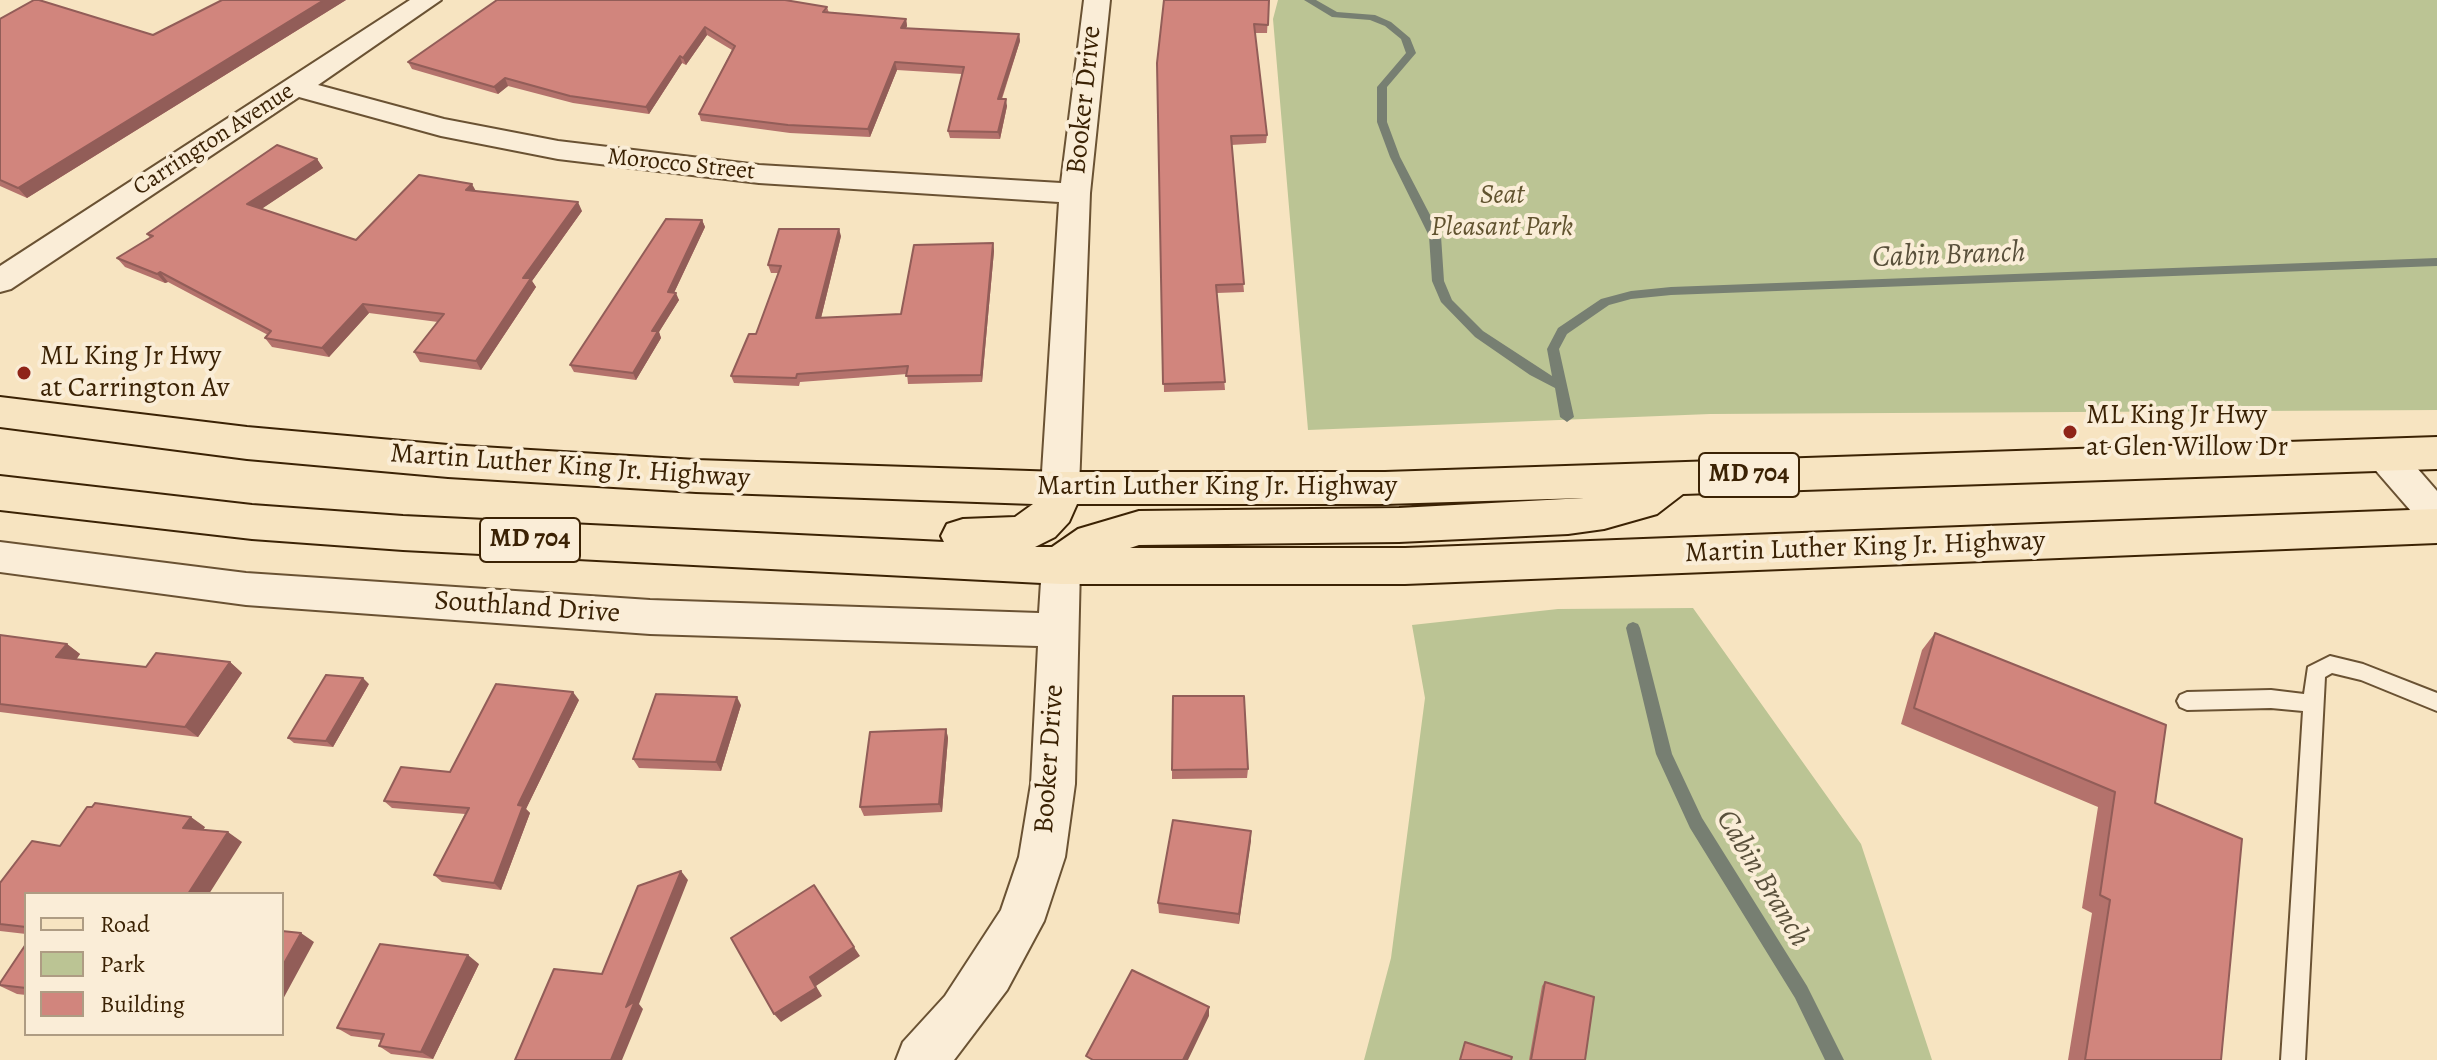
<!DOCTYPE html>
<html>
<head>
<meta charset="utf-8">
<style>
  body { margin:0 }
  #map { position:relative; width:2437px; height:1060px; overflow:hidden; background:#f7e4c1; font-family:Alegreya,serif }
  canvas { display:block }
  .legend { position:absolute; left:24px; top:892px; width:260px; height:144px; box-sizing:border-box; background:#faedd7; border:2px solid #ae9c83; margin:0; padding:10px 14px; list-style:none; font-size:24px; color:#3b2204 }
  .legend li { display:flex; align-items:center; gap:16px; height:40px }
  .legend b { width:40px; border:2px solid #ae9c83 }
</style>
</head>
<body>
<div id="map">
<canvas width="2437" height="1060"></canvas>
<ul class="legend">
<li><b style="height:10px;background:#f7e4c1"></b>Road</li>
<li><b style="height:22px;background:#bbc494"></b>Park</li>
<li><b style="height:22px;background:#d1857d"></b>Building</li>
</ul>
</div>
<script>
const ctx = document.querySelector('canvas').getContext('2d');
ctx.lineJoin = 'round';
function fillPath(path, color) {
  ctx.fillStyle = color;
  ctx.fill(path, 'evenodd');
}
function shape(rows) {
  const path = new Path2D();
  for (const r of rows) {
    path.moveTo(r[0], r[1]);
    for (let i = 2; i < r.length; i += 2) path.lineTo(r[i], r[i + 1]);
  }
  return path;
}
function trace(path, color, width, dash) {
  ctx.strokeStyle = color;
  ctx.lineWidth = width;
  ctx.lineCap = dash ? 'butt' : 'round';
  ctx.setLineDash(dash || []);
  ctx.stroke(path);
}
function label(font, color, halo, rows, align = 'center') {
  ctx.font = font + ' Alegreya,serif';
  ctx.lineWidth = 8;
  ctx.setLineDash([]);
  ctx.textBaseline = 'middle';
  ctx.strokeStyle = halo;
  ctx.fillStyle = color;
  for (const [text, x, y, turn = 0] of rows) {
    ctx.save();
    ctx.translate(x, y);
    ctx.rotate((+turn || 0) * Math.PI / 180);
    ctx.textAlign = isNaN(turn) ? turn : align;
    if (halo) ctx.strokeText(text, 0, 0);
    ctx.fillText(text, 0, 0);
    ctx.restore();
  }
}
const green = shape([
  [1278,0,2437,0,2437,410,1710,414,1308,430,1273,19],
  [1693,608,1861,844,1932,1060,1364,1060,1391,958,1425,698,1412,625,1558,609]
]);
const stream = shape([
  [1304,0,1316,0,1337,12,1375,15,1391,22,1410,38,1416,53,1387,87,1387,122,1400,157,1441,236,1444,281,1452,300,1483,331,1552,376,1547,349,1558,328,1601,299,1631,291,1671,287,2437,258,2437,266,1671,295,1631,299,1609,305,1567,334,1559,349,1574,417,1567,422,1560,417,1555,388,1530,375,1475,337,1441,302,1432,281,1429,236,1390,157,1377,122,1377,87,1406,53,1401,39,1385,26,1370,20,1332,17,1304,0],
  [1633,622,1638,624,1640,628,1672,754,1702,818,1807,986,1844,1060,1825,1060,1795,998,1690,828,1656,754,1626,628,1628,624,1633,622]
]);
const lane = shape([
  [2330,656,2363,664,2437,693,2437,711,2361,680,2332,673,2325,677,2305,1060,2281,1060,2303,711,2271,708,2187,710,2180,707,2177,701,2180,695,2187,692,2271,690,2304,694,2308,667,2330,656]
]);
const street = shape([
  [410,0,441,0,318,85,444,119,558,141,759,165,1061,183,1084,0,1110,0,1090,193,1079,488,1073,498,1060,502,1047,498,1041,488,1059,202,759,183,558,159,441,136,299,97,11,289,0,292,0,266,410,0],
  [2384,441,2397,445,2437,491,2437,531,2424,526,2371,465,2366,455,2371,445,2384,441],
  [0,542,246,573,650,600,1039,613,1042,566,1047,555,1061,550,1075,555,1080,566,1075,784,1065,857,1044,921,1007,990,954,1060,896,1060,903,1042,945,996,1001,910,1019,857,1031,784,1038,646,650,634,246,605,0,572,0,542]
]);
const primary = shape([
  [0,397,247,427,448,445,696,460,1060,472,1385,472,2437,437,2437,469,1683,494,1657,514,1604,529,1568,534,1399,542,1139,545,1130,548,1405,548,2437,509,2437,543,1405,584,1061,584,403,550,252,539,0,510,0,476,252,505,403,516,944,542,941,536,947,524,963,519,1015,517,1033,504,696,492,448,477,247,459,0,427,0,397],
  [1584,498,1399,508,1139,511,1078,529,1052,547,1035,547,1055,537,1069,522,1077,504,1385,504,1584,498]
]);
const wall = shape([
  [222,0,346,0,27,198,0,186,0,19,153,35],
  [1269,0,1267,33,1255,33,1267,135,1266,143,1231,145,1244,292,1217,293,1225,390,1164,392,1157,63],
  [827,7,829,13,906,19,907,26,906,28,1019,34,1020,41,1002,99,1007,106,1000,139,950,138,948,131,962,74,897,70,870,137,790,133,701,121,699,114,732,50,707,35,686,65,682,63,649,114,573,103,508,86,498,94,412,69,408,62],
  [317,159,323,168,261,209,356,240,476,191,582,211,532,281,536,287,481,370,420,362,414,352,438,322,369,313,329,357,272,347,265,338,268,335,168,282,165,283,125,267,117,258,150,238,147,234],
  [702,220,705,227,674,293,679,300,659,332,661,338,636,380,574,372,570,365],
  [841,236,821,318,901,314,993,243,994,251,982,382,908,384,907,374,800,382,799,386,734,383,731,376,756,334,778,273,771,273,768,265],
  [1935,633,2155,803,2221,1060,2068,1060,2092,913,2082,908,2098,807,1901,724,1922,650],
  [0,635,67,644,80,654,76,660,146,667,230,662,242,673,198,737,0,712],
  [369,684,333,747,294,743,288,738],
  [579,700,526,809,530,813,501,890,442,882,434,875,465,814,392,808,384,801,450,772],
  [741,705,721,771,639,768,633,759],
  [946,729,948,738,942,812,864,816,860,807],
  [1248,769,1247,778,1172,779,1172,770],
  [205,827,203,830,242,842,26,894,26,934,0,931,0,883,60,846],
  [1251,831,1239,924,1159,913,1158,903],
  [26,944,26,995,17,994,0,986],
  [479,964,433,1059,391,1054,379,1046,381,1040,351,1036,337,1028],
  [1545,982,1585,1060,1529,1060,1542,986]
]);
const shadedWall = shape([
  [324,0,346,0,27,198,18,188],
  [906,19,907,26,902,35,901,28],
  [705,27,707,35,686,65,683,58],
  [1019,34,1020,41,999,106,998,99],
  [680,56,682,63,649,114,646,107],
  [895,62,897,70,870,137,868,129],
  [505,78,508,86,498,94,494,87],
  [1006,99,1007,106,1000,139,998,132],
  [317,159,323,168,254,214,247,204],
  [472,184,477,193,466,190],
  [578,202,582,211,532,281,536,287,481,370,476,361,523,278],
  [702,220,705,227,671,299,668,292],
  [839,229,841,236,819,326,816,318],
  [993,243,994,251,982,382,981,375],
  [160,272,168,282,165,283,157,274],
  [676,293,679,300,659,332,661,338,636,380,633,373,652,331],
  [363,304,369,313,329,357,322,348],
  [67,644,80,654,70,668,56,657],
  [230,662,242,673,198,737,185,727],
  [363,678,369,684,333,747,326,741],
  [573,692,579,700,526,809,530,813,501,890,494,883,518,805],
  [737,697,741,705,721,771,716,762],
  [946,729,948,738,942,812,939,804],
  [191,817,205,827,197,839,183,828],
  [1251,831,1251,841,1239,924,1239,914],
  [228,832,242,842,209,894,188,894],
  [681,871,688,880,639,1004,643,1009,622,1060,611,1060,626,1007],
  [301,933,314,942,282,1001,282,967],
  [854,947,860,956,816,986,822,996,781,1022,774,1014,810,977],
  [468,955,479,964,433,1059,421,1052],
  [1209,1007,1209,1016,1188,1060,1183,1060]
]);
const building = shape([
  [34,0,39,0,153,35,222,0,324,0,18,188,0,180,0,19,34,0],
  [497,0,785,0,827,7,823,12,906,19,901,28,1019,34,998,99,1006,99,998,132,948,131,964,67,895,62,868,129,788,125,699,114,735,46,705,27,683,58,680,56,646,107,570,96,505,78,494,87,408,62,497,0],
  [1164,0,1269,0,1268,25,1254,24,1267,135,1231,136,1244,284,1216,285,1225,382,1163,384,1157,63,1164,0],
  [277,145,317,159,247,204,356,240,419,175,472,184,466,190,578,202,523,278,531,278,476,361,414,352,444,314,363,304,322,348,265,338,271,331,160,272,157,274,117,258,153,236,147,234,277,145],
  [666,219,702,220,668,292,676,293,652,331,658,331,633,373,570,365,666,219],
  [779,229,839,229,816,318,901,314,914,245,993,243,981,375,906,376,908,366,797,374,796,378,731,376,749,334,756,334,781,266,768,265,779,229],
  [1935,633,2166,725,2155,803,2242,839,2221,1060,2085,1060,2110,900,2100,895,2115,792,1914,708,1935,633],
  [0,635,67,644,56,657,146,667,156,653,230,662,185,727,0,704,0,635],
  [326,675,363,678,326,741,288,738,326,675],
  [496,684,573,692,518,805,523,806,494,883,434,875,469,808,384,801,401,767,450,772,496,684],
  [656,694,737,697,716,762,633,759,656,694],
  [1173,696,1244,696,1248,769,1172,770,1173,696],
  [946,729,939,804,860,807,870,732,946,729],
  [95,803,191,817,183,828,228,832,188,894,26,894,26,927,0,924,0,883,32,841,60,846,87,807,92,807,95,803],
  [1173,820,1251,831,1239,914,1158,903,1173,820],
  [681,871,626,1007,635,1001,611,1060,515,1060,554,969,602,974,638,886,681,871],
  [814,885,854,947,810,977,816,988,774,1014,731,938,814,885],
  [282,931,301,933,282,967,282,931],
  [26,944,26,988,0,985,0,983,26,944],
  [380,944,468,955,421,1052,379,1046,384,1034,337,1028,380,944],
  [1132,970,1209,1007,1183,1060,1093,1060,1086,1056,1132,970],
  [1545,982,1594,997,1585,1060,1531,1060,1545,982],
  [1465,1042,1512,1057,1511,1060,1460,1060,1465,1042]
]);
const markers = [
  [24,373,8,"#8f2418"],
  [2070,432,8,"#8f2418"]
];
const farStreetnames = [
  ["Carrington Avenue",214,140,-33],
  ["Morocco Street",681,165,6]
];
const shields = [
  [1749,475,100],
  [530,540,100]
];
const shieldNames = [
  ["MD 704",1749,475],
  ["MD 704",530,540]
];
const streetNames = [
  ["Booker Drive",1085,100,-84],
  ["Martin Luther King Jr. Highway",570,467,4],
  ["Martin Luther King Jr. Highway",1217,487],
  ["Martin Luther King Jr. Highway",1865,548,-2],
  ["Southland Drive",527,608,4],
  ["Booker Drive",1050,759,-86]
];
const parkNames = [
  ["Seat",1502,196],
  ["Pleasant Park",1502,228]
];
const poiNames = [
  ["ML King Jr Hwy",40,357],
  ["at Carrington Av",40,389],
  ["ML King Jr Hwy",2086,416],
  ["at Glen Willow Dr",2086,448]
];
const waterNames = [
  ["Cabin Branch",1949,256,-2],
  ["Cabin Branch",1762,879,59]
];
fillPath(green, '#bbc494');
fillPath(stream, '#777f72');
trace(lane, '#6a5233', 4);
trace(street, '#6a5233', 4);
trace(primary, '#3b2204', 4);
fillPath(lane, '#faedd7');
fillPath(street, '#faedd7');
fillPath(primary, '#f7e4c1');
fillPath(wall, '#b4726c');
fillPath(shadedWall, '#925d58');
fillPath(building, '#d1857d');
trace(building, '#925d58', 2);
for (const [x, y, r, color] of markers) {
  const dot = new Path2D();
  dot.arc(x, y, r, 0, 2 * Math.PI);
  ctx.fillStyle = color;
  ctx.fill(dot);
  trace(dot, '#faedd7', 3);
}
label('24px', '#3b2204', '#faedd7', farStreetnames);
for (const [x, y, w] of shields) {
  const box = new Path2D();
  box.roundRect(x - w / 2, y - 22, w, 44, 6);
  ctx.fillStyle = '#faedd7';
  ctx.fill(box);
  trace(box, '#3b2204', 2);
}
label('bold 26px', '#3b2204', null, shieldNames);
label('28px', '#3b2204', '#faedd7', streetNames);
label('italic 28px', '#61532f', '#faedd7', parkNames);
label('28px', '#3b2204', '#faedd7', poiNames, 'left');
label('italic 30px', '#59503b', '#faedd7', waterNames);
</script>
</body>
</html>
